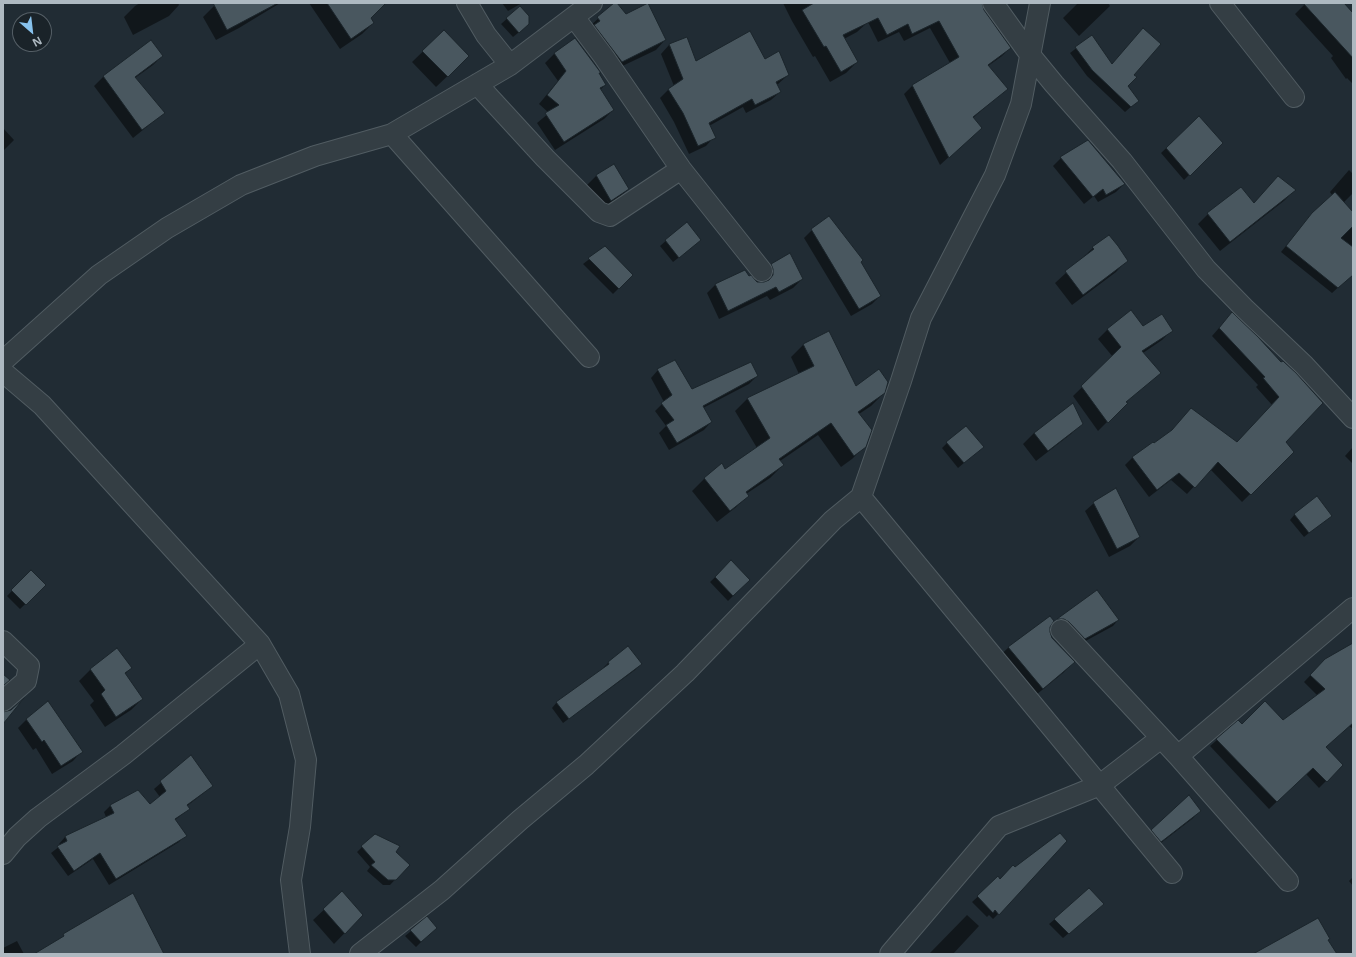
<!DOCTYPE html>
<html>
<head>
<meta charset="utf-8">
<style>
  body { margin:0 }
  #map { position:relative; width:1356px; height:957px; overflow:hidden; background:#212c34; font-family:"Open Sans",sans-serif }
  canvas { display:block }
  .frame { position:absolute; inset:0; border:4px solid #aeb9c1; pointer-events:none }
  .north { position:absolute; left:12px; top:12px; width:40px; height:40px; box-sizing:border-box; background:#1a2329; border:1px solid #555f66; border-radius:50%; rotate:152deg; font-size:11px; font-weight:700; line-height:16px; text-align:center; color:#aeb9c1 }
  .north::after { content:''; display:block; margin:auto; width:14px; height:18px; background:#87c2ed; clip-path:polygon(50% 0,100% 100%,50% 72%,0 100%) }
</style>
</head>
<body>
<div id="map">
<canvas width="1356" height="957"></canvas>
<div class="frame"></div>
<div class="north">N</div>
</div>
<script>
const ctx = document.querySelector('canvas').getContext('2d');
ctx.lineJoin = 'round';
function fillPath(path, color) {
  ctx.fillStyle = color;
  ctx.fill(path, 'evenodd');
}
function shape(rows) {
  const path = new Path2D();
  for (const r of rows) {
    path.moveTo(r[0], r[1]);
    for (let i = 2; i < r.length; i += 2) path.lineTo(r[i], r[i + 1]);
  }
  return path;
}
function trace(path, color, width, dash) {
  ctx.strokeStyle = color;
  ctx.lineWidth = width;
  ctx.lineCap = dash ? 'butt' : 'round';
  ctx.setLineDash(dash || []);
  ctx.stroke(path);
}
const shadow = shape([
  [140,3,178,3,179,5,169,16,133,35,124,17,135,6],
  [219,3,280,3,239,28,216,40,203,17,214,6],
  [309,3,385,3,370,18,373,23,362,34,340,49],
  [502,3,522,3,508,11],
  [615,3,625,15,665,40,656,50,612,71,589,27],
  [783,3,981,3,983,10,1010,48,1002,56,988,66,1006,89,973,118,972,136,940,165,904,94,913,85,950,63,930,28,904,41,899,32,878,42,868,22,857,32,844,39,857,62,846,73,830,82,815,56,813,57,792,21],
  [1078,3,1108,3,1110,6,1079,36,1063,18],
  [1306,3,1343,3,1353,32,1353,84,1347,78,1346,79,1331,58,1333,56,1295,14],
  [520,7,523,29,513,37,501,24],
  [444,31,457,67,436,87,412,62],
  [1091,37,1112,65,1133,75,1127,86,1132,106,1125,112,1087,76,1070,53],
  [575,39,605,85,600,90,613,110,604,119,555,150,537,123,549,113,539,104,558,81,545,63,554,54],
  [686,39,696,62,765,60,788,75,777,85,780,92,771,100,746,113,743,107,709,126,714,137,706,146,689,154,674,122,660,98,668,90,674,86,661,54,669,45],
  [151,42,162,56,153,65,135,78,163,112,154,121,133,138,94,86,103,77],
  [1199,117,1221,143,1184,180,1161,153],
  [3,128,14,140,3,151],
  [1088,141,1124,184,1116,192,1098,202,1094,196,1084,204,1053,166,1061,158],
  [614,165,628,189,617,200,600,211,585,187,596,176],
  [1349,170,1353,174,1353,193,1343,203,1353,214,1353,274,1332,293,1281,252,1307,220,1332,195,1330,192],
  [1278,177,1294,190,1285,200,1220,251,1198,224,1208,214,1253,204],
  [686,223,695,245,673,262,660,246],
  [812,230,860,262,880,296,872,304,851,316,804,238],
  [605,247,632,275,613,294,583,264],
  [1093,248,1126,261,1116,272,1072,305,1055,283],
  [772,265,802,279,793,288,770,300,767,296,719,319,707,293,716,284,748,278,757,282,764,283,765,278,763,274],
  [1131,312,1143,328,1171,331,1162,340,1143,353,1125,402,1126,403,1098,431,1073,396,1113,357,1098,339,1107,330],
  [1232,313,1281,363,1285,442,1293,452,1242,502,1210,469,1187,494,1171,480,1149,497,1125,465,1133,457,1236,443,1272,405,1256,387,1258,385,1212,336],
  [828,332,855,387,884,393,871,406,859,414,865,446,852,459,841,467,818,435,780,461,783,465,770,478,746,494,748,496,735,508,717,522,692,491,704,479,722,465,725,470,757,448,735,411,748,398,799,374,791,357,803,345],
  [658,370,691,390,757,376,749,384,703,408,711,422,704,430,669,450,659,433,666,426,655,411,664,402,651,378],
  [1073,405,1082,423,1071,434,1036,461,1023,444,1034,433],
  [947,443,977,452,958,468,942,448],
  [1353,447,1353,464,1345,456],
  [1094,503,1139,537,1130,546,1109,557,1085,511],
  [1295,514,1330,516,1304,537,1290,520],
  [731,562,749,580,728,601,710,582],
  [31,571,45,585,20,609,7,596],
  [1096,591,1118,620,1113,626,1080,644,1054,624],
  [1050,617,1049,632,1052,638,1074,662,1063,673,1031,699,997,658,1008,648],
  [1353,644,1353,729,1349,726,1325,748,1342,765,1319,788,1306,774,1269,809,1210,746,1217,740,1241,725,1283,721,1317,695,1304,682,1326,659],
  [117,650,131,668,125,674,142,699,131,710,105,727,90,705,94,701,79,681,90,670],
  [608,663,641,664,635,670,563,723,552,708,557,702,604,669,603,668],
  [48,703,81,752,73,761,52,774,36,748,33,750,18,728,26,720],
  [191,757,212,786,205,792,187,806,189,809,175,820,185,835,179,842,109,885,93,859,68,876,51,853,60,846,59,844,65,837,106,817,104,812,110,806,138,791,150,805,160,797,154,789],
  [1200,811,1192,819,1153,849,1144,839,1152,831],
  [362,847,395,853,409,865,390,885,383,885,367,871,370,867,357,852],
  [1353,877,1353,886,1349,881],
  [998,878,998,914,993,919,989,915,987,917,972,902],
  [342,893,362,915,334,944,313,920],
  [1097,909,1063,938,1049,924,1055,919],
  [967,915,979,926,953,954,929,954],
  [427,918,430,933,416,947,405,936],
  [17,941,24,954,3,954,3,948]
]);
const building = shape([
  [213,3,278,3,227,30,213,3],
  [327,3,386,3,371,18,374,23,351,39,327,3],
  [614,3,617,3,626,14,648,3,666,40,622,62,594,25,600,21,597,17,614,3],
  [814,3,982,3,984,10,1011,48,988,65,1008,89,973,117,982,128,949,158,912,85,959,57,939,21,912,34,908,24,887,35,878,18,843,35,858,62,841,72,826,46,824,47,802,10,814,3],
  [1303,3,1344,3,1353,13,1353,58,1303,3],
  [520,6,529,16,529,24,519,33,506,18,520,6],
  [1143,28,1161,44,1134,75,1137,77,1128,86,1139,101,1131,107,1092,70,1075,47,1092,35,1112,64,1143,28],
  [444,30,469,56,448,77,422,51,444,30],
  [750,31,765,59,779,51,789,75,776,82,781,92,755,105,752,99,709,123,716,138,698,146,683,113,668,89,683,79,669,44,687,37,696,61,750,31],
  [575,38,601,73,599,73,606,85,600,88,614,110,564,142,545,113,559,105,547,95,566,71,554,53,575,38],
  [151,40,163,56,135,77,165,113,142,130,103,76,151,40],
  [1199,116,1223,143,1190,176,1166,148,1199,116],
  [1088,140,1125,184,1106,195,1103,189,1093,197,1060,157,1088,140],
  [614,164,629,189,611,201,596,175,614,164],
  [1278,176,1296,190,1230,242,1207,213,1241,187,1254,203,1278,176],
  [1335,192,1353,212,1353,226,1341,238,1353,247,1353,275,1338,288,1286,246,1312,213,1335,192],
  [829,216,863,260,861,262,881,296,859,309,811,229,829,216],
  [687,222,701,240,679,258,665,240,687,222],
  [1109,235,1118,246,1128,261,1083,295,1065,271,1094,249,1092,247,1109,235],
  [605,246,633,275,619,289,588,258,605,246],
  [790,253,803,279,779,292,776,287,728,311,715,284,745,270,749,276,751,275,757,282,764,282,769,280,773,275,773,269,771,264,790,253],
  [1131,310,1143,326,1162,314,1173,331,1142,351,1161,373,1126,402,1128,403,1108,423,1081,386,1121,347,1107,329,1131,310],
  [1232,312,1258,337,1281,362,1283,361,1296,373,1323,403,1286,442,1294,452,1251,495,1218,462,1195,488,1179,473,1157,490,1132,457,1153,442,1154,443,1172,430,1191,408,1237,442,1279,397,1263,378,1265,377,1219,328,1232,312],
  [829,331,856,386,879,369,888,382,885,393,858,412,872,430,866,447,854,456,831,423,779,459,784,465,746,492,749,496,730,511,704,478,722,463,725,469,770,438,747,398,814,366,803,344,829,331],
  [675,360,692,389,751,362,758,376,703,406,712,422,677,443,666,425,674,420,661,403,672,395,657,369,675,360],
  [1073,403,1083,424,1048,451,1034,433,1073,403],
  [966,426,984,447,964,463,946,442,966,426],
  [1116,488,1140,537,1117,549,1093,502,1116,488],
  [1317,496,1332,516,1309,533,1294,514,1317,496],
  [731,560,750,580,733,596,715,577,731,560],
  [31,570,46,585,26,605,11,590,31,570],
  [1097,590,1119,620,1085,639,1069,622,1064,619,1057,619,1097,590],
  [1050,616,1054,621,1050,627,1050,632,1052,638,1075,662,1043,689,1008,647,1050,616],
  [1353,643,1353,723,1326,747,1343,765,1327,782,1313,768,1277,802,1216,739,1238,720,1242,724,1265,701,1283,720,1325,689,1310,675,1325,659,1353,643],
  [628,646,642,664,569,719,556,702,609,664,608,662,628,646],
  [117,648,132,668,125,673,143,699,116,717,101,694,105,690,90,669,117,648],
  [3,674,10,680,3,686,3,674],
  [24,698,3,724,3,712,11,710,24,698],
  [48,701,83,752,61,766,44,740,42,742,26,719,48,701],
  [191,755,213,786,187,805,190,809,175,819,187,836,116,879,100,853,74,871,57,846,67,841,65,836,114,813,110,805,138,790,150,804,166,791,160,781,191,755],
  [1189,795,1201,811,1161,842,1151,830,1189,795],
  [1060,833,1067,841,999,915,995,910,993,913,977,896,998,876,1000,879,1013,865,1015,867,1060,833],
  [375,834,400,846,396,852,410,865,396,880,388,880,371,865,375,862,361,846,375,834],
  [1089,888,1104,904,1069,934,1054,919,1089,888],
  [342,891,363,915,345,934,323,909,342,891],
  [133,893,164,954,34,954,64,936,63,934,133,893],
  [427,916,437,928,421,942,410,930,427,916],
  [1318,918,1330,939,1328,940,1337,954,1253,954,1318,918]
]);
const street = shape([
  [467,3,486,35,510,65],
  [993,3,1031,56,1054,84,1122,161,1206,269,1244,308,1304,365,1353,418],
  [1220,3,1294,97],
  [574,17,604,57,681,169,762,271],
  [477,84,545,158,599,212,610,216,681,169],
  [392,134,589,357],
  [3,361,99,275,167,228,241,185,315,156,392,134,510,65,592,3],
  [3,372,42,405,260,644,289,694,306,760,300,827,291,880,300,954],
  [861,497,1172,873],
  [1061,630,1178,756,1288,881],
  [3,641,29,666,26,681,3,701],
  [1178,756,1353,608],
  [3,854,17,837,38,818,123,755,260,644],
  [360,954,442,890,520,820,586,765,685,673,833,520,861,497,901,381,921,318,995,175,1021,104,1040,3],
  [890,954,999,826,1100,785,1161,738]
]);
fillPath(shadow, '#0007');
fillPath(building, '#49575f');
trace(building, '#1b252b', 1);
trace(street, '#515c62', 22);
trace(street, '#343e44', 20);
</script>
</body>
</html>
